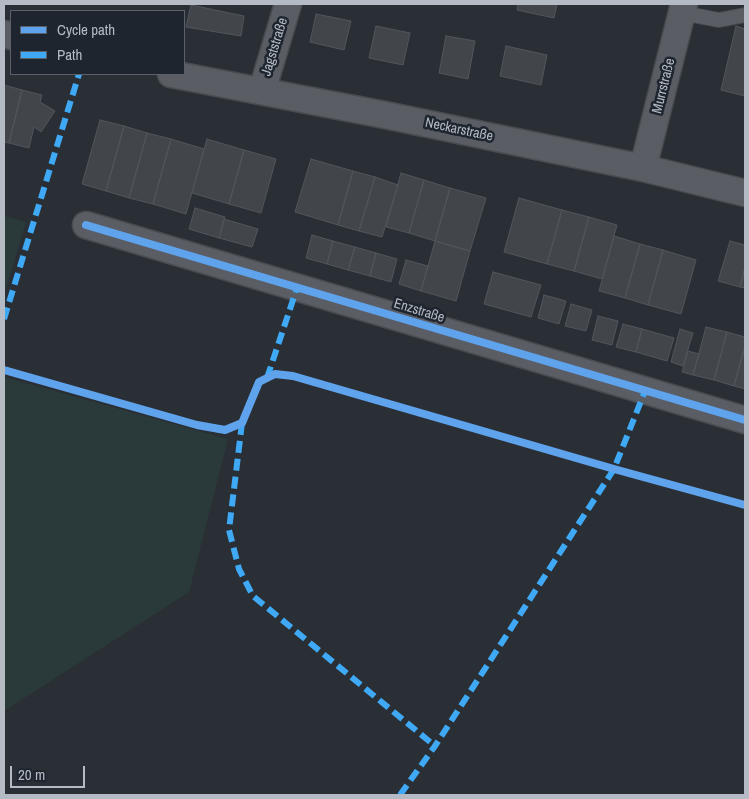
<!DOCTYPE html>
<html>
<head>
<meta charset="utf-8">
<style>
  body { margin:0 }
  #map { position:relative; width:749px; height:799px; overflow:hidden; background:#2a2f35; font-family:"Archivo Narrow",sans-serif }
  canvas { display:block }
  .frame { position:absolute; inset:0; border:5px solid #b4bbc5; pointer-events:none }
  .legend { position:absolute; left:10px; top:10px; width:175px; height:65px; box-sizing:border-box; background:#1e252e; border:1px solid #5a616a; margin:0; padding:6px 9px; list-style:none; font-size:15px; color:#b4bbc5 }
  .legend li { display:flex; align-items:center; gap:10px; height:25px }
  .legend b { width:25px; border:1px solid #5a616a }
  .scale { position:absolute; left:10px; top:766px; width:75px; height:22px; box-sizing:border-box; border:2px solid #b4bbc5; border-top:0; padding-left:6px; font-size:15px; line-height:18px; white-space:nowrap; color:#b4bbc5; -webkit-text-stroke:4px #1e252e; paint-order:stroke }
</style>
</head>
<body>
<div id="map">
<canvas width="749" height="799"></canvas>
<div class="frame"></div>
<ul class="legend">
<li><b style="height:6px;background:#60a3ed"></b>Cycle path</li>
<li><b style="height:6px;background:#3fa9f5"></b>Path</li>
</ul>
<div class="scale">20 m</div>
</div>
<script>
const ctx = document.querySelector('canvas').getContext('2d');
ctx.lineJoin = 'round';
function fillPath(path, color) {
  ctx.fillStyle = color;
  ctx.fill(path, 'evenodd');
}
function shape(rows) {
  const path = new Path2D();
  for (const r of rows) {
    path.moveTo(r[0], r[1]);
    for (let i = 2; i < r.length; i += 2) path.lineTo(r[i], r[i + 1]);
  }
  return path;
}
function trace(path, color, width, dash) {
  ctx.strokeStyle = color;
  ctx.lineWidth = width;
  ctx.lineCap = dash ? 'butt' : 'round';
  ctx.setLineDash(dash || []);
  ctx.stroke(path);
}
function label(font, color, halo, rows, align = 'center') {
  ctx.font = font + ' "Archivo Narrow",sans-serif';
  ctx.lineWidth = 5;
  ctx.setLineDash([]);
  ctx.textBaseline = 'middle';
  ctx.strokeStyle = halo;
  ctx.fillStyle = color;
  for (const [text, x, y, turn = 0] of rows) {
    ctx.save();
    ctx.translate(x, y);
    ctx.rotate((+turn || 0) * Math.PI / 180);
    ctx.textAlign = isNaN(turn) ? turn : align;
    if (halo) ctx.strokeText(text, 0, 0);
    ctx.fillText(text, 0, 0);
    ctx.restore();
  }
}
const green = shape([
  [4,216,26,222,4,295],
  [4,377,228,439,189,592,4,711]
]);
const building = shape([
  [518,4,557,4,554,18,517,10,518,4],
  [191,5,244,16,241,36,186,27,191,5],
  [316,14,351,21,344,50,310,42,316,14],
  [376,26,410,33,403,65,369,58,376,26],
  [736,26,745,29,745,96,721,90,736,26],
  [446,36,475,41,468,79,439,73,446,36],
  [506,46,547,55,541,85,500,76,506,46],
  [4,85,22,90,9,143,4,142,4,85],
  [22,90,42,95,40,102,55,111,41,132,34,127,29,148,9,143,22,90],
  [100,120,124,126,106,191,82,184,100,120],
  [124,126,147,133,129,198,106,191,124,126],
  [147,133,171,139,153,204,129,198,147,133],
  [171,139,204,149,186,214,153,204,171,139],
  [207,139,244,150,229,204,192,193,207,139],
  [244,150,276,159,261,213,229,204,244,150],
  [311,159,353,171,338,225,295,212,311,159],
  [353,171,375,177,359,231,338,225,353,171],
  [401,173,424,180,409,233,386,227,401,173],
  [375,177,398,185,382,237,359,231,375,177],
  [424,180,450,188,435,241,409,233,424,180],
  [450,188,486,198,470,251,435,241,450,188],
  [519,198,562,210,547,264,504,252,519,198],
  [195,208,225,217,219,238,189,229,195,208],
  [562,210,589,217,574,271,547,264,562,210],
  [589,217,617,225,602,279,574,271,589,217],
  [224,219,258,229,252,247,219,238,224,219],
  [312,235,333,241,327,264,306,258,312,235],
  [614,236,640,244,625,298,599,291,614,236],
  [333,241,355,247,348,270,327,264,333,241],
  [435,241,470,251,456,301,421,291,435,241],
  [730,241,745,245,745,267,740,287,718,281,730,241],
  [640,244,663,250,648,305,625,298,640,244],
  [355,247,376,253,370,276,348,270,355,247],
  [663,250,696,260,681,314,648,305,663,250],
  [376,253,397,259,391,282,370,276,376,253],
  [406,260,428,266,421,291,399,284,406,260],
  [745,267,745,288,740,287,745,267],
  [493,272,541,285,531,317,484,304,493,272],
  [544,295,566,301,559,324,538,318,544,295],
  [571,304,592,310,586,331,565,326,571,304],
  [598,316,618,321,612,345,592,340,598,316],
  [623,324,642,329,636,352,616,347,623,324],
  [706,327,727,332,714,380,693,375,706,327],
  [642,329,674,338,667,361,636,352,642,329],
  [680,329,693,333,683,366,671,362,680,329],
  [727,332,745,337,745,346,734,386,714,380,727,332],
  [745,346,745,389,734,386,745,346],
  [688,351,699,354,693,375,682,372,688,351]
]);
const service = shape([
  [682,13,719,20,745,15]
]);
const minor = shape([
  [4,34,11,36],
  [171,74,380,114,643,168,745,193],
  [262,91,288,4],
  [643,168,684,4],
  [86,225,745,420]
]);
const quiet = shape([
  [4,319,79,74],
  [267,378,297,288],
  [242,423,229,530,239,569,253,596,435,746],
  [400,795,435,746,614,469,645,391]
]);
const cycleway = shape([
  [86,225,745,420],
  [4,370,197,425,225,430,242,423,259,382,275,374,293,376,614,469,745,505]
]);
const streetNames = [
  ["Jagststraße",275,47,-73],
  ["Murrstraße",664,86,-76],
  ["Neckarstraße",459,130,12],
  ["Enzstraße",419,311,17]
];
fillPath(green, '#2a3a3b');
fillPath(building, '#42464b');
trace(building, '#51565d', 1);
trace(service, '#484b50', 16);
trace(minor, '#484b50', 29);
trace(service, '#5a5d63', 14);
trace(minor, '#5a5d63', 26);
trace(quiet, '#3fa9f5', 6, [12, 6]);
trace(cycleway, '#60a3ed', 8);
label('14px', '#b4bbc5', '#1e252e', streetNames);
</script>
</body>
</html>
